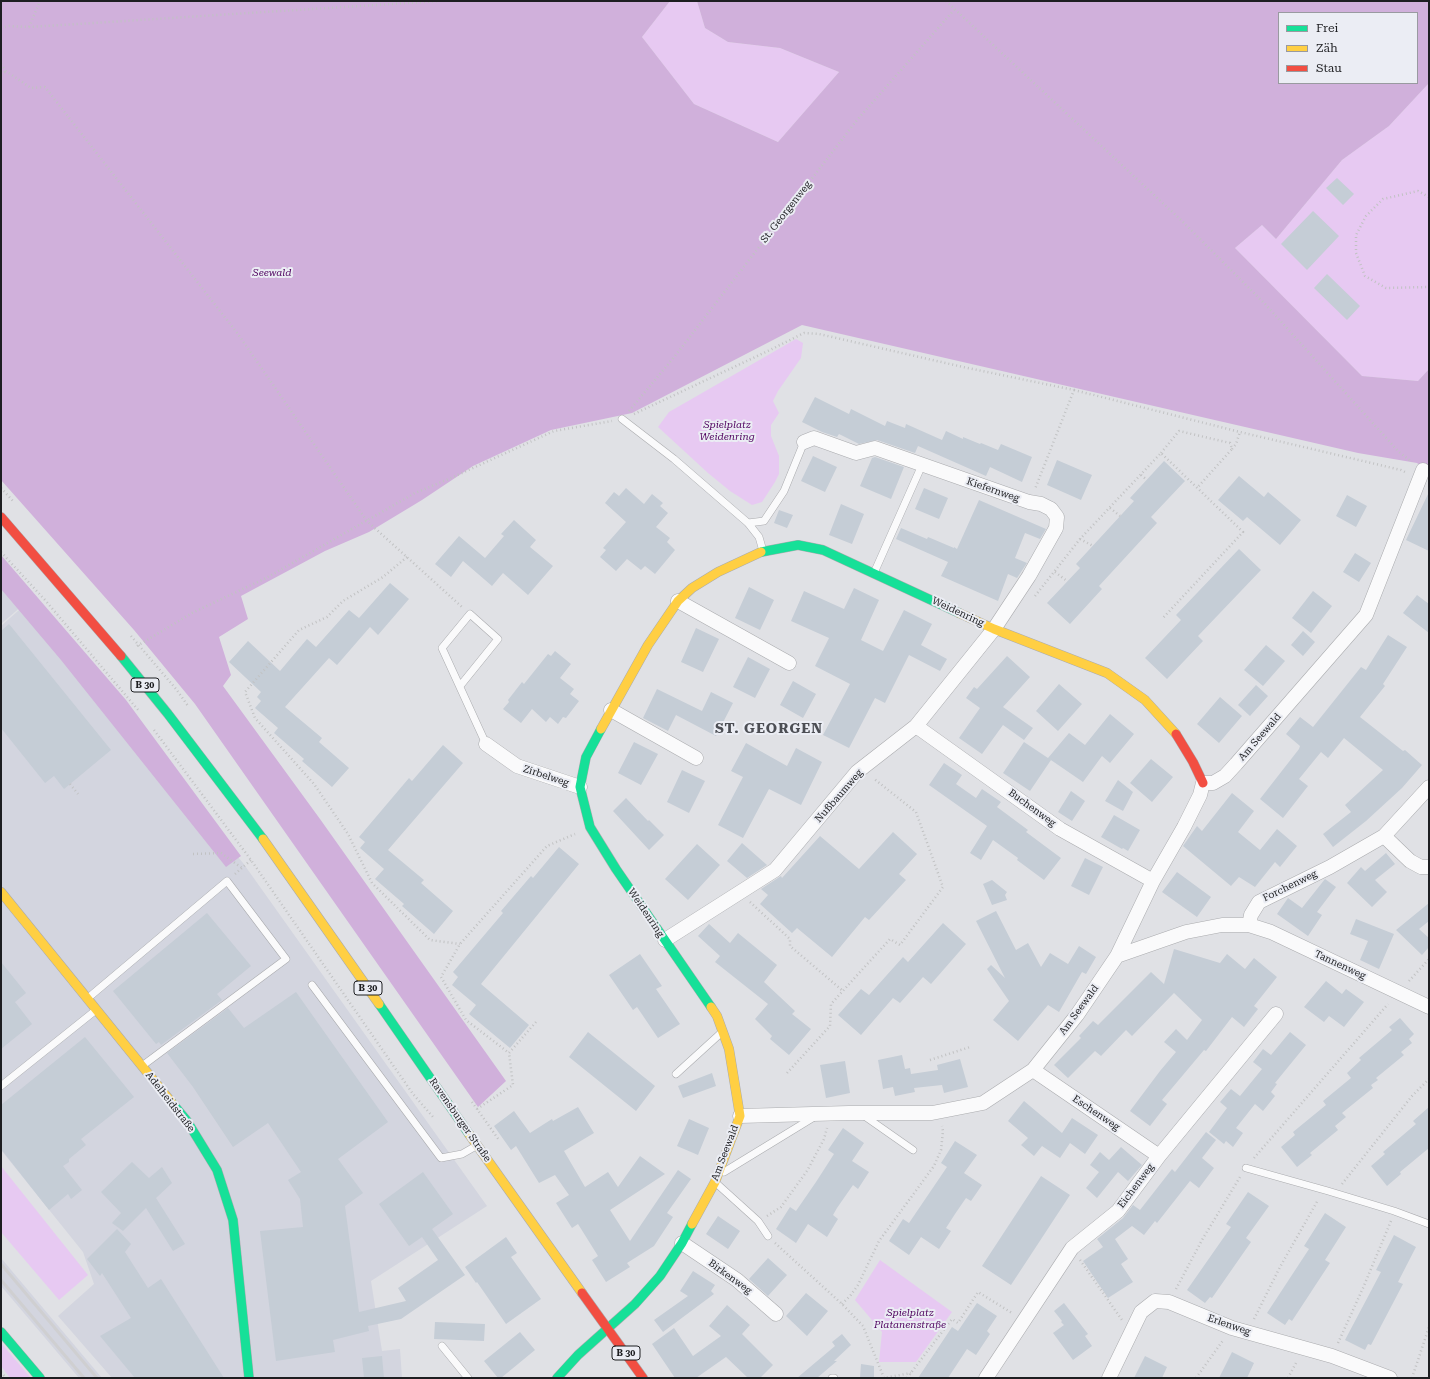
<!DOCTYPE html>
<html>
<head>
<meta charset="utf-8">
<style>
  body { margin:0 }
  #map { position:relative; width:1430px; height:1379px; overflow:hidden; background:#e0e1e5; font-family:"Roboto Serif",serif }
  canvas { display:block }
  .frame { position:absolute; inset:0; border:2px solid #1d1e21; pointer-events:none }
  .legend { position:absolute; left:1278px; top:12px; width:140px; height:72px; box-sizing:border-box; background:#ebedf4; border:1px solid #999aa0; margin:0; padding:5px 7px; list-style:none; font-size:12px; color:#1d1e21 }
  .legend li { display:flex; align-items:center; gap:8px; height:20px }
  .legend b { width:20px; border:1px solid #999aa0 }
</style>
</head>
<body>
<div id="map">
<canvas width="1430" height="1379"></canvas>
<div class="frame"></div>
<ul class="legend">
<li><b style="height:5px;background:#16e098"></b>Frei</li>
<li><b style="height:5px;background:#ffcf43"></b>Zäh</li>
<li><b style="height:5px;background:#f24e42"></b>Stau</li>
</ul>
</div>
<script>
const ctx = document.querySelector('canvas').getContext('2d');
ctx.lineJoin = 'round';
function fillPath(path, color) {
  ctx.fillStyle = color;
  ctx.fill(path, 'evenodd');
}
function shape(rows) {
  const path = new Path2D();
  for (const r of rows) {
    path.moveTo(r[0], r[1]);
    for (let i = 2; i < r.length; i += 2) path.lineTo(r[i], r[i + 1]);
  }
  return path;
}
function trace(path, color, width, dash) {
  ctx.strokeStyle = color;
  ctx.lineWidth = width;
  ctx.lineCap = dash ? 'butt' : 'round';
  ctx.setLineDash(dash || []);
  ctx.stroke(path);
}
function label(font, color, halo, rows, align = 'center') {
  ctx.font = font + ' "Roboto Serif",serif';
  ctx.lineWidth = 4;
  ctx.setLineDash([]);
  ctx.textBaseline = 'middle';
  ctx.strokeStyle = halo;
  ctx.fillStyle = color;
  for (const [text, x, y, turn = 0] of rows) {
    ctx.save();
    ctx.translate(x, y);
    ctx.rotate((+turn || 0) * Math.PI / 180);
    ctx.textAlign = isNaN(turn) ? turn : align;
    if (halo) ctx.strokeText(text, 0, 0);
    ctx.fillText(text, 0, 0);
    ctx.restore();
  }
}
const built = shape([
  [1,580,23,605,1,624],
  [27,603,243,863,487,1206,371,1281,382,1351,400,1349,402,1378,112,1378,58,1316,94,1284,83,1252,1,1150,1,626],
  [1,1258,102,1378,79,1378,1,1286]
]);
const green = shape([
  [670,1,697,1,705,28,728,42,780,48,839,72,778,142,694,104,642,37],
  [1429,83,1429,369,1418,381,1362,376,1235,248,1262,225,1276,239,1342,160,1389,126],
  [796,339,803,343,801,358,778,391,773,401,779,413,771,425,771,436,779,456,779,474,775,482,762,502,752,505,730,491,708,473,658,427,669,412],
  [1,1166,88,1275,59,1300,1,1232],
  [880,1260,952,1312,916,1362,879,1362,882,1332,855,1300],
  [1,1343,31,1378,10,1378,1,1366]
]);
const forest = shape([
  [1,1,670,1,642,37,694,104,778,142,839,72,780,48,728,42,705,28,697,1,1429,1,1429,83,1389,126,1342,160,1276,239,1262,225,1235,248,1362,376,1418,381,1429,369,1429,472,1417,463,1358,453,802,325,632,413,551,430,473,466,422,500,369,532,325,551,241,596,248,619,219,637,231,675,223,686,320,819,506,1081,478,1107,195,704,134,630,1,480],
  [1279,13,1417,13,1417,83,1279,83],
  [1,555,126,700,241,856,226,867,61,660,1,589]
]);
const building = shape([
  [1337,178,1354,194,1343,205,1326,188],
  [1313,211,1339,236,1307,270,1281,244],
  [1327,274,1360,306,1347,320,1314,288],
  [815,397,849,414,851,409,885,426,887,421,905,428,906,424,942,440,946,431,963,439,963,437,980,444,981,443,998,450,1001,444,1032,457,1022,482,990,467,986,476,918,446,915,453,877,440,859,444,839,434,837,437,822,432,802,422],
  [813,456,837,467,825,492,801,481],
  [875,457,904,467,891,499,860,486,872,458],
  [1057,460,1092,475,1081,500,1047,485],
  [1164,461,1185,481,1151,517,1157,523,1099,586,1102,589,1070,624,1047,603,1080,568,1076,564,1134,501,1130,498],
  [1239,476,1264,497,1268,492,1301,520,1280,545,1247,517,1243,521,1218,500],
  [626,488,644,504,652,494,663,503,660,506,668,513,656,527,670,538,667,542,675,550,655,574,645,566,641,570,627,559,616,571,600,557,606,550,603,548,626,522,605,503,614,492,619,496],
  [924,488,948,498,939,519,915,509],
  [1429,492,1429,551,1406,540],
  [1347,495,1367,506,1356,527,1336,516],
  [979,500,1046,529,1040,539,1025,533,1015,558,1027,563,1017,578,1008,574,998,601,941,576,948,562,896,539,901,528,927,539,928,537,954,548,954,547,957,549],
  [841,504,864,514,852,544,829,535],
  [779,510,793,515,787,528,774,523],
  [514,520,536,540,530,547,553,566,528,595,503,573,492,586,463,561,451,577,435,564,459,536,485,558,504,536,501,534],
  [1239,549,1261,570,1198,636,1203,641,1167,679,1145,658,1181,620,1176,615],
  [1355,553,1371,563,1359,582,1343,572],
  [390,583,409,599,378,635,370,627,337,665,329,658,285,707,322,738,319,742,349,768,332,787,302,761,304,759,274,733,278,728,255,708,261,701,257,697,261,692,229,662,248,641,280,671,307,639,316,647,349,610,359,618],
  [749,587,774,600,760,630,735,618],
  [854,588,879,600,861,640,883,651,904,610,932,624,921,645,947,659,940,671,909,655,885,703,875,698,849,748,823,735,850,684,815,666,829,638,791,621,804,591,844,609],
  [1313,591,1332,606,1311,633,1292,618],
  [1417,595,1429,604,1429,633,1403,613],
  [9,624,111,750,64,789,54,776,45,783,1,728,1,631],
  [696,628,719,639,703,672,681,662],
  [1303,631,1315,642,1303,656,1291,645],
  [1388,635,1407,647,1383,684,1385,686,1360,717,1403,751,1405,750,1422,765,1402,788,1366,821,1333,847,1323,834,1351,812,1345,805,1383,770,1344,738,1328,758,1321,752,1299,779,1308,786,1283,818,1260,799,1299,749,1300,746,1286,734,1300,717,1313,727,1361,667,1366,670],
  [1266,645,1285,661,1263,686,1244,670],
  [555,651,571,664,560,678,574,689,570,694,579,701,566,718,563,717,558,724,550,717,546,722,532,709,521,723,503,709,509,702,508,700,522,682,524,684,548,654,551,656],
  [1007,656,1030,677,1003,707,1033,728,1024,740,1003,725,982,754,959,738,980,708,966,698,974,687,977,689],
  [748,657,770,669,755,698,733,687],
  [793,681,816,694,803,718,780,705],
  [1059,684,1082,704,1058,731,1036,711],
  [1256,685,1268,696,1250,716,1238,705],
  [657,689,702,711,711,692,733,703,716,736,676,715,668,731,643,718],
  [1220,697,1242,716,1219,743,1197,724],
  [1110,714,1134,734,1110,763,1102,756,1083,782,1048,758,1069,733,1085,745],
  [634,742,658,754,641,785,618,773],
  [1024,742,1051,760,1030,791,1003,773],
  [746,743,787,766,796,748,822,762,801,805,769,789,743,838,718,825,743,777,731,771],
  [443,745,463,763,388,850,424,880,421,883,453,911,434,934,402,906,404,904,375,879,384,869,360,848,365,842,359,837,409,778,412,781],
  [1151,759,1173,777,1152,802,1130,783],
  [944,763,962,775,956,784,976,798,982,789,1001,802,997,807,1028,830,1026,832,1061,858,1044,880,1017,860,1018,858,993,840,981,860,970,853,987,826,929,785],
  [682,770,705,781,689,813,667,802],
  [1118,780,1133,792,1123,811,1105,801],
  [1071,791,1085,801,1072,821,1058,812],
  [1232,793,1254,811,1238,832,1260,850,1277,829,1297,846,1280,867,1275,862,1255,887,1239,877,1231,886,1183,846,1197,826,1202,831],
  [626,798,648,821,649,820,664,835,649,850,613,811],
  [1114,815,1140,830,1128,851,1123,848,1122,849,1101,837],
  [893,832,917,854,899,874,906,880,869,920,865,917,832,957,797,928,792,933,760,904,768,895,761,889,781,876,782,878,820,836,859,869],
  [742,843,767,865,747,878,727,861],
  [697,844,720,865,688,900,665,879],
  [559,847,579,864,481,984,529,1025,510,1048,469,1014,476,1005,452,985,458,977,453,972,503,913,501,911,531,876,533,878],
  [1386,853,1395,864,1375,880,1387,892,1372,907,1347,883,1361,867,1365,871],
  [1085,858,1103,867,1089,895,1071,886],
  [1177,872,1211,897,1197,917,1162,892],
  [1325,879,1336,887,1317,912,1322,915,1308,936,1277,914,1288,898,1302,908],
  [992,880,1007,892,1005,895,1007,900,992,905,983,884],
  [1429,903,1429,921,1419,929,1429,938,1429,947,1422,955,1396,930],
  [996,911,1016,950,1028,943,1041,967,1050,953,1068,964,1079,946,1096,957,1086,974,1082,972,1059,1012,1048,1005,1018,1041,993,1020,1009,1001,987,969,991,965,1005,978,976,921],
  [207,913,251,966,217,994,222,1000,161,1045,159,1042,156,1044,113,991],
  [1356,919,1394,934,1379,969,1360,960,1368,941,1350,934],
  [943,923,966,944,931,984,923,977,900,1003,893,998,861,1035,838,1015,861,989,869,995,903,957,908,962],
  [709,924,730,943,738,933,777,965,764,982,795,1011,792,1014,811,1029,789,1055,770,1039,772,1036,755,1019,768,1004,715,962,720,956,698,936],
  [1174,949,1220,963,1227,954,1245,969,1254,958,1277,977,1254,1006,1258,1009,1244,1027,1232,1017,1206,1051,1204,1050,1162,1100,1167,1104,1150,1126,1130,1111,1160,1071,1176,1052,1164,1042,1176,1029,1187,1040,1202,1020,1174,993,1132,1036,1126,1030,1101,1056,1095,1051,1068,1078,1054,1065,1081,1038,1079,1036,1093,1021,1098,1025,1151,972,1164,984],
  [640,954,662,986,656,989,680,1024,658,1038,637,1007,633,1010,609,975],
  [1,962,26,993,15,1002,32,1024,1,1049],
  [1326,981,1342,994,1346,989,1364,1002,1344,1027,1329,1016,1324,1022,1304,1007],
  [296,992,388,1122,338,1159,363,1193,345,1206,359,1312,406,1301,398,1288,438,1260,422,1237,409,1246,379,1204,423,1172,453,1214,432,1229,465,1275,401,1319,368,1326,369,1331,333,1340,335,1352,276,1361,260,1231,303,1227,300,1199,288,1180,301,1172,268,1123,233,1147,193,1087,167,1053,228,1008,244,1028],
  [1400,1018,1414,1034,1409,1039,1412,1043,1401,1052,1404,1055,1376,1078,1378,1080,1371,1085,1373,1088,1342,1113,1346,1117,1335,1126,1338,1130,1310,1153,1312,1155,1297,1167,1281,1147,1295,1135,1293,1132,1326,1105,1323,1101,1351,1078,1347,1073,1361,1060,1359,1058,1392,1030,1389,1027],
  [588,1032,655,1086,636,1111,569,1057],
  [1290,1032,1306,1045,1275,1083,1277,1084,1271,1092,1275,1096,1263,1111,1255,1104,1236,1128,1243,1133,1233,1147,1226,1141,1224,1144,1209,1132,1227,1108,1220,1102,1231,1089,1240,1096,1262,1069,1253,1062,1263,1049,1271,1055],
  [85,1037,134,1097,81,1139,86,1145,69,1159,69,1162,63,1166,82,1190,71,1199,68,1194,49,1210,1,1149,1,1105],
  [902,1055,905,1069,910,1068,911,1074,938,1070,937,1065,960,1059,968,1087,944,1093,942,1085,914,1088,915,1092,895,1096,893,1087,883,1089,878,1060],
  [845,1061,850,1093,826,1098,820,1065],
  [712,1073,716,1086,683,1098,678,1086],
  [1024,1101,1062,1133,1072,1118,1098,1135,1085,1154,1070,1143,1060,1158,1042,1146,1034,1156,1021,1145,1028,1138,1008,1121],
  [578,1107,594,1133,564,1151,585,1187,608,1172,618,1187,640,1156,665,1174,610,1210,630,1241,678,1170,691,1179,667,1213,673,1217,654,1246,627,1263,630,1267,606,1282,592,1260,598,1256,578,1224,572,1228,556,1203,569,1195,555,1175,539,1183,516,1146,511,1150,494,1126,514,1111,530,1133,552,1119,553,1121],
  [1429,1107,1429,1148,1400,1172,1401,1174,1387,1186,1371,1166,1385,1154,1383,1152,1416,1124,1413,1121],
  [689,1119,709,1128,698,1155,677,1146],
  [843,1128,864,1143,852,1161,869,1172,858,1189,853,1185,837,1208,833,1215,838,1219,827,1237,808,1224,796,1243,776,1229,790,1207,796,1211,816,1182,834,1154,828,1150],
  [1206,1132,1216,1140,1202,1158,1214,1168,1199,1188,1190,1181,1157,1223,1155,1221,1144,1235,1132,1226,1115,1239,1128,1259,1121,1264,1133,1282,1108,1298,1083,1261,1103,1247,1097,1239,1123,1218,1133,1205,1140,1210,1172,1169,1175,1172],
  [955,1141,977,1155,964,1173,982,1185,971,1201,966,1198,955,1214,946,1228,951,1231,939,1249,921,1237,909,1255,889,1241,903,1219,909,1223,947,1167,941,1163],
  [1121,1147,1142,1165,1128,1181,1118,1172,1097,1198,1086,1188,1099,1172,1090,1165,1100,1152,1109,1160],
  [132,1162,149,1178,162,1167,172,1183,156,1198,185,1244,173,1251,146,1208,123,1231,112,1223,121,1213,101,1192],
  [1041,1176,1070,1195,1011,1285,982,1266],
  [1248,1192,1269,1206,1246,1238,1251,1242,1212,1298,1210,1297,1205,1303,1187,1290,1231,1227,1226,1224],
  [1325,1213,1346,1227,1325,1260,1330,1263,1292,1321,1289,1319,1285,1325,1267,1313,1309,1249,1304,1246],
  [718,1216,740,1231,728,1249,706,1234],
  [117,1229,131,1244,125,1252,148,1288,161,1279,224,1378,135,1378,100,1336,131,1318,102,1273,100,1276,87,1259],
  [1394,1235,1416,1247,1398,1282,1403,1284,1371,1345,1368,1344,1365,1350,1345,1340,1381,1272,1376,1270],
  [506,1237,517,1253,511,1257,541,1299,506,1324,477,1282,476,1283,465,1267],
  [768,1258,787,1275,768,1296,749,1279],
  [693,1271,715,1285,711,1291,714,1294,663,1332,654,1320,688,1296,680,1291],
  [806,1293,828,1311,807,1336,786,1316],
  [977,1303,997,1316,987,1331,990,1334,976,1355,967,1349,948,1378,918,1378,952,1327,958,1331],
  [1064,1303,1088,1334,1085,1336,1092,1346,1073,1360,1053,1333,1064,1325,1061,1322,1062,1321,1054,1311],
  [727,1305,750,1325,742,1334,773,1365,760,1378,748,1378,726,1357,696,1378,675,1378,652,1344,674,1328,693,1356,721,1336,709,1326],
  [435,1322,485,1324,484,1341,434,1339],
  [520,1332,535,1350,501,1378,498,1378,484,1361],
  [842,1334,851,1345,834,1361,837,1361,817,1378,797,1378,835,1346,832,1342],
  [1232,1352,1254,1363,1247,1378,1219,1378],
  [382,1356,384,1378,364,1378,362,1358],
  [1145,1356,1167,1367,1162,1378,1134,1378],
  [861,1364,874,1366,874,1378,860,1378]
]);
const path = shape([
  [946,1,1182,221,1266,305,1399,452,1412,462],
  [29,27,40,1],
  [1,28,9,26,29,27,439,1],
  [1,64,6,71,31,88,45,87,238,334,367,521,462,607],
  [1,75,6,71],
  [1429,197,1418,191,1383,199,1366,216,1356,235,1356,253,1365,276,1386,288,1429,287],
  [1074,390,1240,432,1401,470,1407,473],
  [629,411,675,356,857,120,954,10],
  [634,414,770,350,804,333,819,334,963,367,1074,390,1035,489],
  [1232,449,1236,444,1240,432],
  [1161,453,1179,431,1230,443,1232,449,1197,488],
  [1141,475,1147,480],
  [1,488,13,501],
  [1110,508,1120,516],
  [1080,539,1093,546],
  [1,552,45,600,139,711],
  [407,557,383,577,343,601,327,617,299,630,245,692,255,718,314,784,348,834,372,883,430,940,460,944],
  [1055,572,1067,581],
  [1035,596,1080,539,1161,453,1243,532,1162,619],
  [131,636,176,689,188,706],
  [137,646,192,613,266,578,415,493,451,478,554,431,612,421],
  [154,730,251,860,413,1094,433,1117],
  [70,784,78,794],
  [193,854,221,853,242,868],
  [235,874,251,860],
  [750,902,790,939,790,946,843,991],
  [1409,981,1429,959],
  [536,1022,509,1053,466,1020,441,977,460,944,547,846,575,834],
  [930,1060,970,1047],
  [787,1073,830,1026,831,1004,890,939,900,945,943,887,916,812,873,778],
  [472,1102,499,1140],
  [477,1109,513,1085,509,1053],
  [1254,1158,1388,1004],
  [1342,1184,1412,1096,1429,1079],
  [767,1216,781,1207,807,1171,824,1139,827,1128],
  [775,1243,842,1304,863,1326,884,1378,911,1373],
  [1080,1260,1122,1320],
  [1176,1289,1202,1240,1240,1177],
  [842,1304,850,1296,858,1285,879,1241,934,1166,941,1150,943,1131,942,1126],
  [1254,1319,1280,1267,1318,1200],
  [1338,1343,1363,1288,1391,1221],
  [1,1372,6,1378],
  [907,1378,952,1319,958,1323,978,1292,1012,1313],
  [1196,1378,1224,1339],
  [1288,1378,1297,1361],
  [1412,1378,1429,1327]
]);
const lane = shape([
  [622,419,674,459,748,523,759,537,763,551],
  [748,523,764,521,784,491,804,442],
  [874,573,922,465],
  [460,686,498,639,470,614,442,648,486,744],
  [312,985,441,1158,462,1154,476,1146],
  [88,998,227,881,286,959,142,1066],
  [676,1074,721,1033],
  [1,1086,96,1010],
  [863,1115,913,1150],
  [1246,1168,1328,1191,1394,1211,1429,1224],
  [724,1172,814,1117],
  [716,1183,758,1221,768,1236],
  [442,1346,468,1378],
  [832,1378,834,1378]
]);
const street = shape([
  [678,601,789,663],
  [611,710,696,758],
  [916,726,1060,829,1153,881],
  [486,744,517,766,580,787],
  [1384,836,1410,861,1421,867,1429,867],
  [1249,925,1251,915,1259,902,1330,867,1384,836,1429,787],
  [665,940,775,870,857,772,916,726,994,629,1029,576,1056,528,1057,517,1051,509,1041,504,1029,502,875,448,856,453,814,438,804,442],
  [1117,956,1186,932,1222,925,1249,925,1271,932,1429,1007],
  [1033,1070,1159,1156],
  [740,1116,849,1113,932,1113,983,1103,1033,1070,1077,1015,1117,956,1153,881,1184,827,1200,795,1203,783,1213,783,1225,776,1236,764,1366,615,1423,470],
  [682,1243,737,1280,776,1314],
  [986,1378,1072,1248,1118,1211,1159,1156,1276,1014],
  [1109,1378,1141,1312,1155,1301,1169,1302,1232,1328,1332,1356,1390,1378]
]);
const fast = shape([
  [761,552,798,545,823,550,959,613],
  [121,656,168,714,263,839],
  [601,729,586,757,580,787,590,827,616,869,711,1007],
  [379,1004,469,1134],
  [172,1103,187,1121,217,1170,233,1220,249,1378],
  [1,1332,40,1378],
  [557,1378,578,1355,635,1304,660,1276,682,1243,692,1224]
]);
const slow = shape([
  [959,613,994,629,1107,673,1145,700,1176,734],
  [601,729,648,645,678,601,692,588,718,572,761,552],
  [263,839,379,1004],
  [1,892,172,1103],
  [469,1134,582,1293],
  [692,1224,715,1182,740,1116,729,1049,717,1016,711,1007]
]);
const jam = shape([
  [1,517,121,656],
  [1176,734,1193,762,1203,783],
  [582,1293,643,1378]
]);
const rail = shape([
  [1,1264,97,1378],
  [1,1280,84,1378]
]);
const shields = [
  [145,685,28],
  [368,988,28],
  [626,1353,28]
];
const shieldNames = [
  ["B 30",145,685],
  ["B 30",368,988],
  ["B 30",626,1353]
];
const streetNames = [
  ["St. Georgenweg",786,212,-52],
  ["Kiefernweg",993,490,19],
  ["Weidenring",958,612,25],
  ["Am Seewald",1260,737,-49],
  ["Zirbelweg",546,776,18],
  ["Nußbaumweg",839,796,-49],
  ["Buchenweg",1032,808,36],
  ["Forchenweg",1290,886,-26],
  ["Weidenring",646,913,56],
  ["Tannenweg",1340,965,25],
  ["Am Seewald",1079,1010,-54],
  ["Adelheidstraße",170,1102,52],
  ["Eschenweg",1096,1113,34],
  ["Ravensburger Straße",460,1120,55],
  ["Am Seewald",725,1153,-69],
  ["Eichenweg",1136,1186,-53],
  ["Birkenweg",730,1277,36],
  ["Erlenweg",1229,1325,19]
];
const parkNames = [
  ["Seewald",272,273],
  ["Spielplatz",727,425],
  ["Weidenring",727,437],
  ["Spielplatz",910,1313],
  ["Platanenstraße",910,1325]
];
const districtNames = [
  ["ST. GEORGEN",769,729]
];
fillPath(built, '#d3d5df');
fillPath(green, '#e7c9f2');
fillPath(forest, '#d0b0db');
fillPath(building, '#c5cdd6');
trace(lane, '#aaabae', 8);
trace(street, '#aaabae', 15);
trace(fast, '#aaabae', 10);
trace(slow, '#aaabae', 10);
trace(jam, '#aaabae', 10);
trace(path, '#c1c2c3', 2.5, [1, 3]);
trace(lane, '#fafafb', 7);
trace(street, '#fafafb', 14);
trace(fast, '#16e098', 9);
trace(slow, '#ffcf43', 9);
trace(jam, '#f24e42', 9);
trace(rail, '#cfcfd1', 3);
for (const [x, y, w] of shields) {
  const box = new Path2D();
  box.roundRect(x - w / 2, y - 7, w, 14, 3);
  ctx.fillStyle = '#ebedf4';
  ctx.fill(box);
  trace(box, '#1d1e21', 1);
}
label('bold 9px', '#1d1e21', null, shieldNames);
label('10px', '#1d1e21', '#ebedf4', streetNames);
label('italic 10px', '#4e005e', '#ebedf4', parkNames);
ctx.letterSpacing = '1px';
label('bold 14px', '#4c4e54', '#ebedf4', districtNames);
ctx.letterSpacing = '0px';
</script>
</body>
</html>
